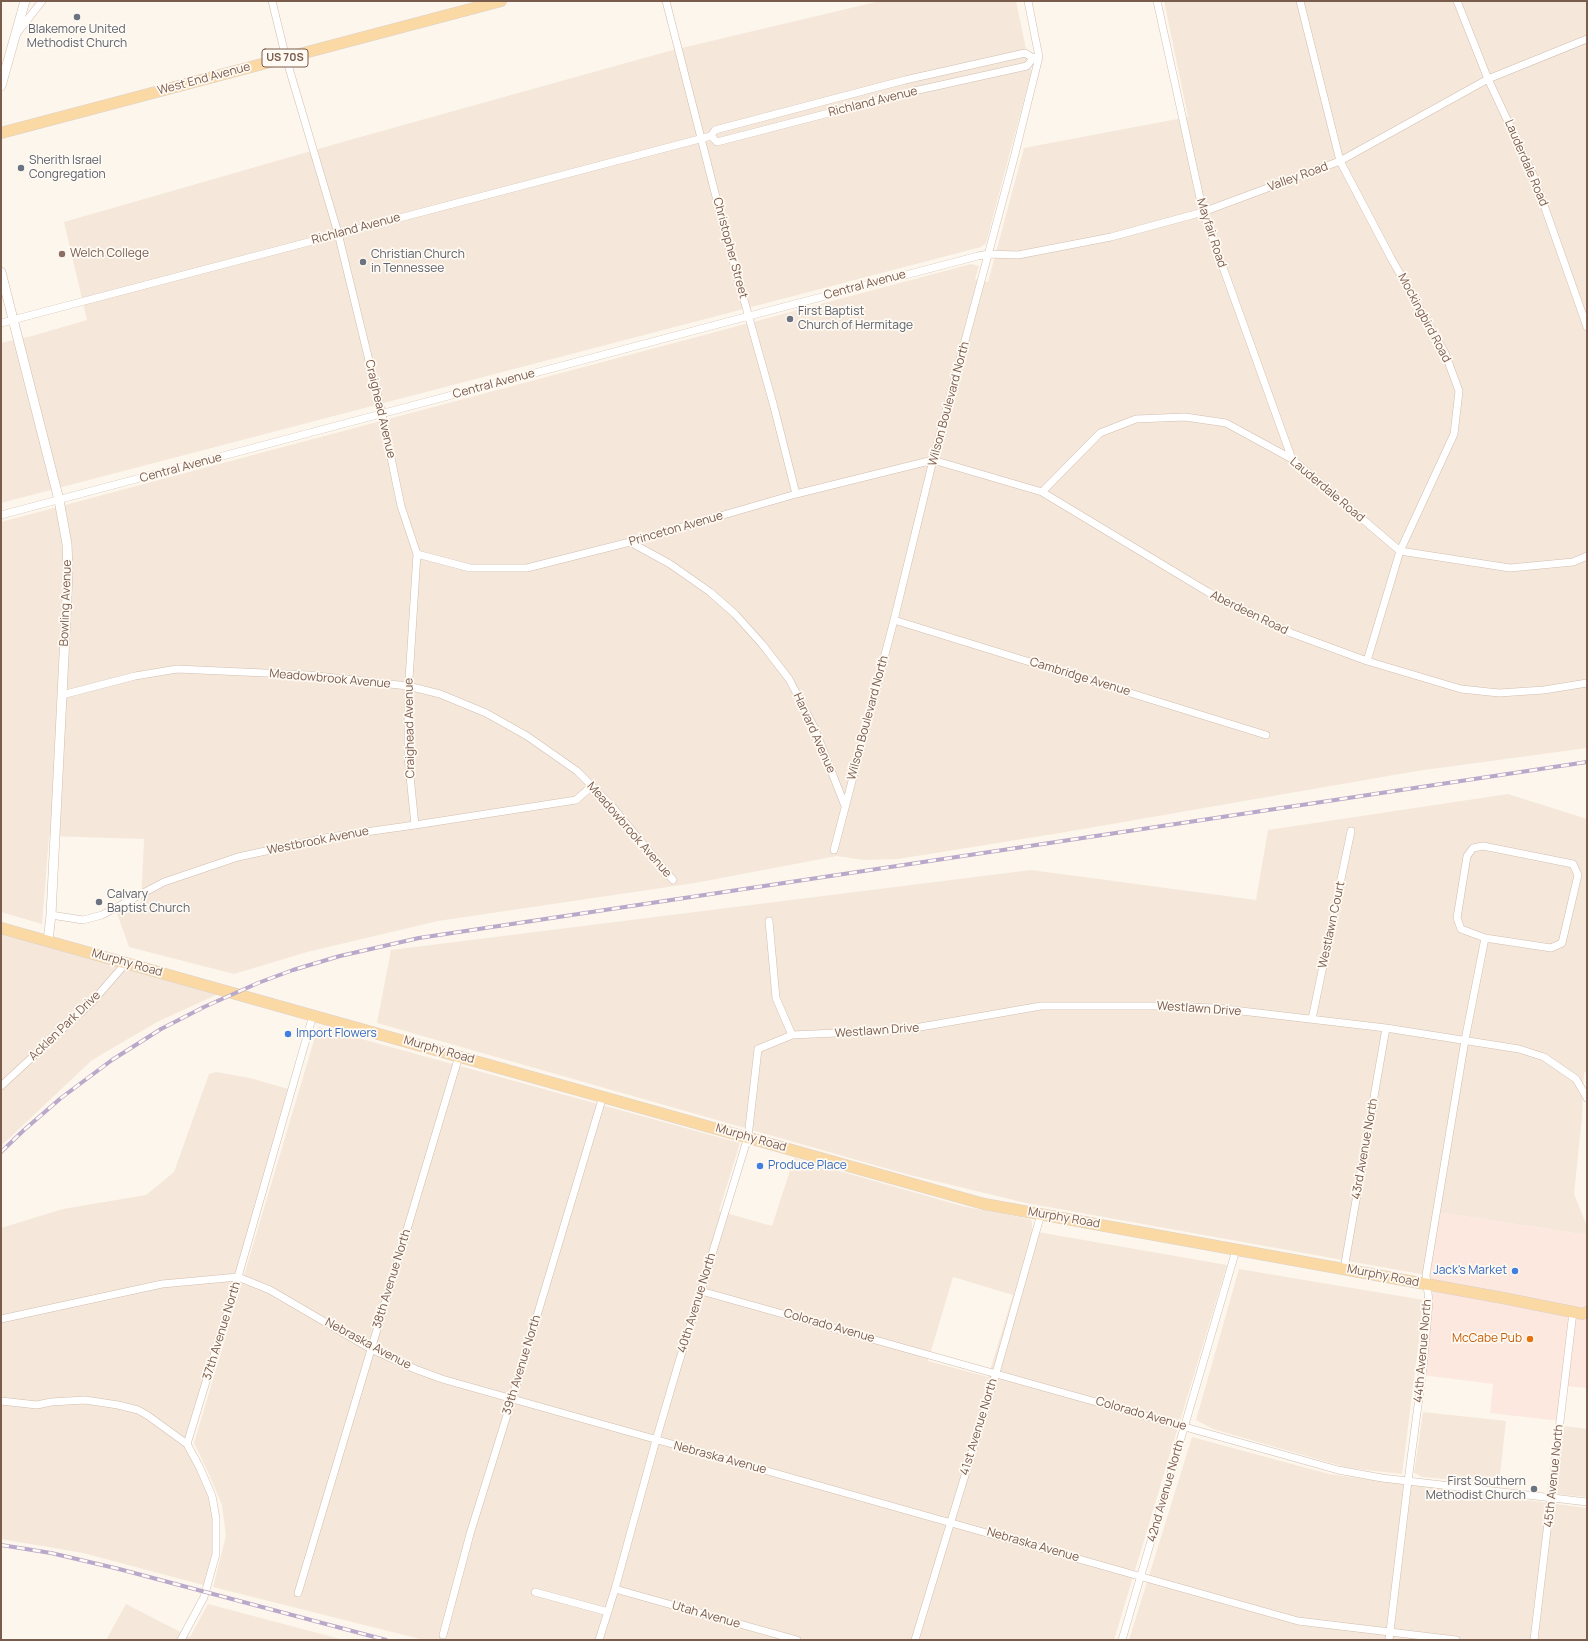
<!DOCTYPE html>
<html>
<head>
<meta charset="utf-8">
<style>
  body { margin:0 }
  #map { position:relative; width:1588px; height:1641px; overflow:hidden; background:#fdf6ec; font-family:Manrope,sans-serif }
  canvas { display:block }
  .frame { position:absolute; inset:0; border:2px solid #7a5c4d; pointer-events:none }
</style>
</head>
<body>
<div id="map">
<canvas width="1588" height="1641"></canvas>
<div class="frame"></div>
</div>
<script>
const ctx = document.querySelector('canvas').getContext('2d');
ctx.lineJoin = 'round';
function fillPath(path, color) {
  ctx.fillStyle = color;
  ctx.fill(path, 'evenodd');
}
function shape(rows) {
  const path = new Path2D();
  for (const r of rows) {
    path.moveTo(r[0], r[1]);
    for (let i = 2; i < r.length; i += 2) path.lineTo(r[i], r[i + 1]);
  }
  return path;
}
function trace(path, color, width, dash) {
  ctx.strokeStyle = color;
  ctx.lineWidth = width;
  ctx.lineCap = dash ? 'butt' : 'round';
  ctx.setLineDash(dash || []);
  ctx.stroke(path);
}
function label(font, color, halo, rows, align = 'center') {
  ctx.font = font + ' Manrope,sans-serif';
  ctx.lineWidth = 3.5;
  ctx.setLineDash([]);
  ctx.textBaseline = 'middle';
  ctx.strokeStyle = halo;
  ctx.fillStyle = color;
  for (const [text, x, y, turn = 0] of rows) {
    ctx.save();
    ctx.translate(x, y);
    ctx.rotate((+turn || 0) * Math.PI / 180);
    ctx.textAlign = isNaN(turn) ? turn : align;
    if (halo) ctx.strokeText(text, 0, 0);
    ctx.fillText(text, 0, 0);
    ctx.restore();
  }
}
const residential = shape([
  [880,1,1016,1,1031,73,986,243,981,247,1,503,1,343,32,336,87,320,64,222,346,141,669,51],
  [1164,1,1587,1,1587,748,1417,771,1060,833,898,859,863,860,837,856,695,883,438,921,307,952,234,974,129,947,117,913,141,902,144,839,49,836,42,924,1,912,1,522,971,264,979,266,975,279,988,282,1024,148,1188,117],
  [1508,794,1587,819,1587,1071,1584,1073,1582,1117,1574,1194,1587,1226,1587,1235,1437,1212,1426,1275,1026,1203,906,1174,377,1023,391,950,1031,870,1256,900,1268,830],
  [1,928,225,991,159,1021,109,1050,91,1061,1,1146],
  [318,1027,740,1143,719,1211,772,1226,794,1158,962,1206,1029,1219,1032,1221,1032,1231,1227,1265,1114,1640,424,1640,213,1587,226,1536,222,1505,208,1472,194,1443],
  [953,1277,1013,1295,988,1377,928,1361],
  [216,1072,250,1078,292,1090,187,1444,212,1496,216,1554,207,1586,83,1553,1,1539,1,1228,63,1209,146,1195,174,1172,209,1074],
  [1239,1269,1424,1300,1402,1474,1348,1468,1213,1429,1196,1420],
  [1423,1412,1506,1421,1499,1484,1422,1477,1414,1473],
  [1564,1426,1587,1429,1587,1497,1556,1494],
  [1192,1437,1329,1474,1587,1508,1587,1640,1129,1640],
  [126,1604,190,1637,208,1604,344,1640,106,1640]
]);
const commercial = shape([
  [1437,1212,1587,1235,1587,1388,1564,1386,1560,1421,1490,1413,1493,1384,1422,1375,1429,1302,1426,1275]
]);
const minor = shape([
  [272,1,286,58,338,233,382,414,401,506,417,554,408,695,408,757,415,825],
  [666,1,725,232,774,407,796,494],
  [1157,1,1203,212,1292,459],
  [1300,1,1340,161,1391,258,1445,353,1459,391,1454,434,1400,551,1367,661],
  [1457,1,1488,79,1534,177,1587,327],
  [17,33,42,1],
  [711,136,717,142,914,91,1027,66,1033,58,1037,57],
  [1,323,711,136,715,130,905,80,1025,53,1033,58],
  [1042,492,1100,433,1136,419,1185,417,1226,423,1292,459,1400,551,1510,568,1573,562,1587,556],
  [1,515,749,316,978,256,988,254,1018,255,1111,237,1203,212,1340,161,1488,79,1587,39],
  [630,542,670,564,710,592,735,614,762,644,789,679,814,727,845,806],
  [417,554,470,568,527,568,630,542,796,494,933,460,1042,492,1208,592,1291,633,1367,661,1461,689,1499,693,1544,690,1587,683],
  [894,620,1266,735],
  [62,695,135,676,177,669,308,675,408,686,440,694,486,713,527,736,577,771,610,804,673,880],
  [834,850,894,620,933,460,1014,158,1039,57,1028,1],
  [51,915,83,920,102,915,164,882,238,857,330,837,415,825,576,800,592,786],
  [769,921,776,998,792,1035],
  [1312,1019,1351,831],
  [1,1086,92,1002,126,963],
  [1344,1269,1386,1028],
  [701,1291,1338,1470,1382,1478,1587,1502],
  [1,1319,162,1284,238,1277,270,1290,371,1349,415,1369,442,1379,1298,1621,1456,1640],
  [1,1401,37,1405,51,1402,85,1400,118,1405,138,1410,147,1415,187,1444,200,1468,212,1496,216,1518,216,1554,204,1597,181,1640],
  [187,1444,238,1277,313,1015],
  [615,1589,797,1640],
  [535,1592,608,1612],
  [298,1593,459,1056],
  [443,1635,470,1534,512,1399,603,1096],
  [599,1640,615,1589,656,1440,678,1365,748,1137,758,1049,792,1035,903,1030,1041,1006,1153,1006,1216,1008,1386,1028,1519,1049,1544,1057,1576,1079,1587,1098],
  [915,1640,996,1373,1041,1214],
  [1122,1640,1236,1250],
  [1389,1640,1408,1481,1423,1367,1429,1302,1426,1275,1465,1040,1485,938,1461,929,1457,918,1467,856,1473,848,1483,846,1573,864,1578,875,1562,943,1551,948,1485,938],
  [1534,1640,1573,1312]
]);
const tertiary = shape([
  [1,86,25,1],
  [1,272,59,500,67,544,68,569,67,596,51,915,48,941]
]);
const primary = shape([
  [1,133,501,1],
  [1,928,984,1204,1503,1298,1573,1312,1582,1314,1587,1312]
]);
const rail = shape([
  [1,1152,24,1130,61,1098,112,1060,161,1029,204,1007,258,983,293,970,340,956,419,938,1587,762],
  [1,1545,51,1553,119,1569,386,1640]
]);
const markers = [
  [77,17,4,"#6b7280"],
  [21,168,4,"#6b7280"],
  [62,254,4,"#8d6e63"],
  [363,262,4,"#6b7280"],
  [790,319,4,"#6b7280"],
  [99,902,4,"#6b7280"],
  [288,1034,4,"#3f7fe0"],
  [760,1166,4,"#3f7fe0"],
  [1515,1271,4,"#3f7fe0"],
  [1530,1339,4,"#e8710a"],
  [1534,1489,4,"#6b7280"]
];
const shields = [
  [285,58,46]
];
const shieldNames = [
  ["US 70S",285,58]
];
const worshipNames = [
  ["Blakemore United",77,30,"center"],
  ["Methodist Church",77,44,"center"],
  ["Sherith Israel",29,161],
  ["Congregation",29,175],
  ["Christian Church",371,255],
  ["in Tennessee",371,269],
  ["First Baptist",798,312],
  ["Church of Hermitage",798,326],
  ["Calvary",107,895],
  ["Baptist Church",107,909],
  ["First Southern",1526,1482,"right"],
  ["Methodist Church",1526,1496,"right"]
];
const streetNames = [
  ["West End Avenue",204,79,-15],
  ["Richland Avenue",873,102,-14],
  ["Lauderdale Road",1526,163,67],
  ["Valley Road",1298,177,-20],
  ["Richland Avenue",356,229,-15],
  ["Mayfair Road",1211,233,72],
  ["Christopher Street",730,248,75],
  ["Central Avenue",865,285,-15],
  ["Mockingbird Road",1424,318,62],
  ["Central Avenue",494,384,-15],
  ["Wilson Boulevard North",949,404,-75],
  ["Craighead Avenue",380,409,77],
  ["Central Avenue",181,468,-15],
  ["Lauderdale Road",1327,490,40],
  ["Princeton Avenue",676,529,-16],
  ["Bowling Avenue",66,603,-88],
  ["Aberdeen Road",1249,613,26],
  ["Cambridge Avenue",1080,677,17],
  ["Meadowbrook Avenue",330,679,5],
  ["Wilson Boulevard North",868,718,-75],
  ["Craighead Avenue",410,728,-91],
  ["Harvard Avenue",814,733,66],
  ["Meadowbrook Avenue",629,830,49],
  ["Westbrook Avenue",318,841,-11],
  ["Westlawn Court",1332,925,-78],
  ["Murphy Road",127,963,16],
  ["Westlawn Drive",1199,1009,4],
  ["Acklen Park Drive",65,1026,-44],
  ["Westlawn Drive",877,1031,-4],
  ["Murphy Road",439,1050,16],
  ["Murphy Road",751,1138,16],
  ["43rd Avenue North",1365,1149,-80],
  ["Murphy Road",1064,1218,10],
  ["Murphy Road",1383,1276,11],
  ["38th Avenue North",392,1279,-73],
  ["40th Avenue North",697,1303,-73],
  ["Colorado Avenue",829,1326,16],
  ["37th Avenue North",222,1331,-73],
  ["Nebraska Avenue",368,1344,28],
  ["44th Avenue North",1423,1351,-85],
  ["39th Avenue North",522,1365,-73],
  ["Colorado Avenue",1141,1414,16],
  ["41st Avenue North",979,1427,-73],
  ["Nebraska Avenue",720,1458,15],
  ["45th Avenue North",1554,1476,-84],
  ["42nd Avenue North",1166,1491,-74],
  ["Nebraska Avenue",1033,1545,16],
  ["Utah Avenue",706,1615,16]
];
const educationNames = [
  ["Welch College",70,254]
];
const shopNames = [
  ["Import Flowers",296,1034],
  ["Produce Place",768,1166],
  ["Jack's Market",1507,1271,"right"]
];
const foodNames = [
  ["McCabe Pub",1522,1339]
];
fillPath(residential, '#f5e8da');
fillPath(commercial, '#fde8e0');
trace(minor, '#d1beb0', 8);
trace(tertiary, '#d1beb0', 10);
trace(primary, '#dad1cd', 12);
trace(minor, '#fff', 7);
trace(tertiary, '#fff', 9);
trace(primary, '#fbd9a5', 11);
trace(rail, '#b9a8c9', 4);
trace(rail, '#fffaf3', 2.5, [8]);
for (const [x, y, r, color] of markers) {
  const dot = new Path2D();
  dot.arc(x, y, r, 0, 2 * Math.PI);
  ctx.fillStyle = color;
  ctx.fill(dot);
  trace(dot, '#fffaf3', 1.5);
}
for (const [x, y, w] of shields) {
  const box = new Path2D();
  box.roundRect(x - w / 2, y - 9, w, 18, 3);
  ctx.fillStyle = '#fffaf3';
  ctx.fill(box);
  trace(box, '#7a5c4d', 1);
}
label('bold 11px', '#7a5c4d', null, shieldNames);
label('12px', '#5b616d', '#fffaf3', worshipNames, 'left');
label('12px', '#7a5c4d', '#fffaf3', streetNames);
label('12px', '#785e54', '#fffaf3', educationNames, 'left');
label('12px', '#366cbe', '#fffaf3', shopNames, 'left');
label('12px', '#c56008', '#fffaf3', foodNames, 'right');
</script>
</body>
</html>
